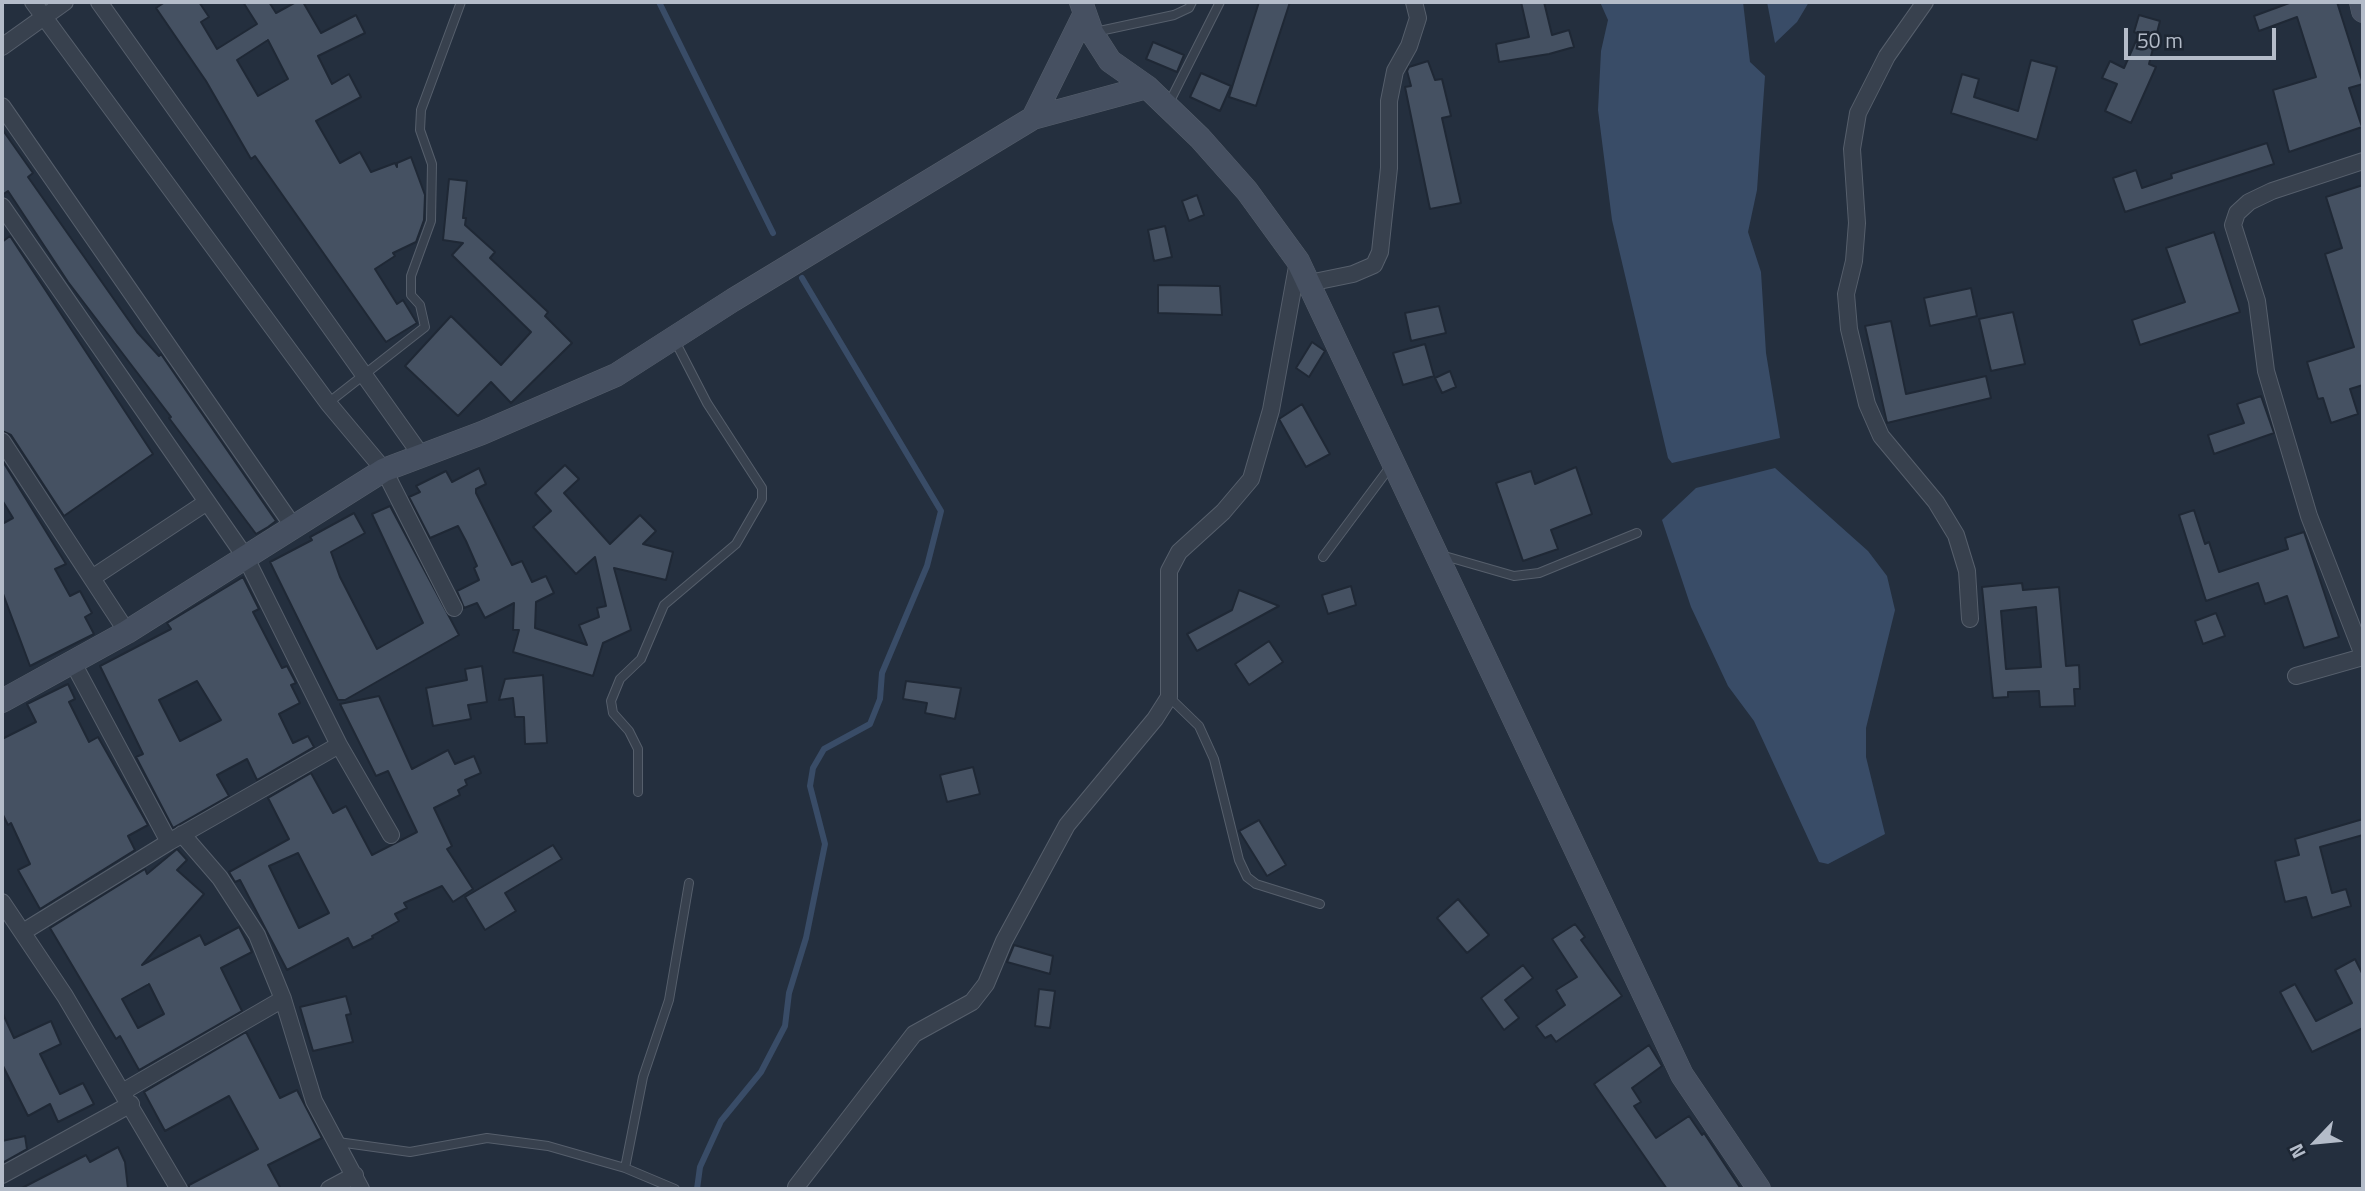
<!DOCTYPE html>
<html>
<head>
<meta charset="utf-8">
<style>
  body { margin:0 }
  #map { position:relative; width:2365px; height:1191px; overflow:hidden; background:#242f3e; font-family:"Titillium Web",sans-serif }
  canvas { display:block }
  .frame { position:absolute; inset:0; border:4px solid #b4bcc9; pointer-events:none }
  .north { position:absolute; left:2281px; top:1107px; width:70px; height:70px; -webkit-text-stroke:5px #1d2633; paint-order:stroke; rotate:244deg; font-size:19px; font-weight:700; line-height:28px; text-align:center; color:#b4bcc9 }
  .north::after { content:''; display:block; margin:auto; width:24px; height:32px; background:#b4bcc9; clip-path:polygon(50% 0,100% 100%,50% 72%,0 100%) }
  .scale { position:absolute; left:2124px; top:28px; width:152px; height:32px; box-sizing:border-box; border:4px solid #b4bcc9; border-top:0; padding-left:9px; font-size:21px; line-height:24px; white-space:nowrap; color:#b4bcc9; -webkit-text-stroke:5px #1d2633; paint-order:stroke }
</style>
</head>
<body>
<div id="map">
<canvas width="2365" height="1191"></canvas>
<div class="frame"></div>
<div class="north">N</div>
<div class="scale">50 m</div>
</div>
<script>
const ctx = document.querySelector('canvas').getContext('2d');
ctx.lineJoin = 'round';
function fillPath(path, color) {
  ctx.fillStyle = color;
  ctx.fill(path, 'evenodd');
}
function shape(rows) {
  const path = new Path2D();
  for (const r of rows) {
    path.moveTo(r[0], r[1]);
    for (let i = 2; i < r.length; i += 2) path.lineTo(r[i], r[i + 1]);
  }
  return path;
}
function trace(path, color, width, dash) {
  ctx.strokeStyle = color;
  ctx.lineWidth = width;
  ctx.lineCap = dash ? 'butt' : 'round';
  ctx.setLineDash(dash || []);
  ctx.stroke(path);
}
const water = shape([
  [1600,2,1743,2,1750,62,1765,76,1757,190,1748,232,1761,272,1766,353,1780,438,1672,463,1668,458,1612,220,1598,110,1601,51,1608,20],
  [1767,2,1809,2,1797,22,1775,43],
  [1775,468,1868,551,1887,576,1895,610,1866,728,1866,757,1885,834,1828,864,1819,862,1754,721,1728,686,1691,607,1662,520,1696,488]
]);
const stream = shape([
  [659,2,773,233],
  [697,1189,700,1167,721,1121,761,1072,785,1026,789,993,806,938,825,844,810,786,813,768,824,749,870,724,880,699,882,673,927,566,941,511,802,278]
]);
const building = shape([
  [165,2,199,2,209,17,201,22,217,49,257,24,243,2,269,2,276,13,296,2,303,2,321,33,356,15,365,33,318,56,332,84,349,74,361,97,316,121,340,163,360,152,371,172,395,163,397,167,397,163,411,157,425,195,424,220,416,242,393,253,395,256,375,269,397,304,403,300,417,323,386,342,255,156,251,159,206,81,156,8,165,2],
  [268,40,288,79,258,96,237,60,268,40],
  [1259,2,1290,2,1256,106,1229,97,1259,2],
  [1521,2,1544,2,1552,35,1569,30,1574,47,1549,54,1499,62,1496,44,1529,37,1521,2],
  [2292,2,2337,2,2363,84,2349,88,2362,127,2289,152,2273,90,2316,77,2297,17,2259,31,2254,16,2292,2],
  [2139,15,2160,21,2149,64,2156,67,2131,123,2105,111,2117,84,2102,78,2110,61,2124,68,2139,34,2134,32,2139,15],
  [1153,42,1184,55,1177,72,1146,59,1153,42],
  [2031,60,2057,67,2037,140,1951,113,1962,74,1979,79,1974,97,2018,111,2031,60],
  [1428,61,1435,80,1442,79,1451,116,1442,118,1461,203,1430,209,1405,87,1411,86,1407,71,1409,67,1428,61],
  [1201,73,1231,86,1220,111,1190,97,1201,73],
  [2,129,33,173,28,177,137,332,159,356,161,354,276,521,268,527,256,534,169,418,171,417,68,282,8,191,2,195,2,129],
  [2267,143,2274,164,2125,212,2113,178,2136,170,2142,188,2172,178,2171,174,2267,143],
  [449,179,467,181,463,218,466,218,465,225,495,252,490,258,548,312,545,316,572,343,511,403,491,382,458,416,405,366,451,316,501,365,531,332,452,255,463,243,443,240,449,179],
  [2363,185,2363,385,2350,389,2358,414,2331,423,2323,398,2318,399,2307,362,2354,347,2325,254,2342,248,2326,197,2363,185],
  [1197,195,1204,215,1189,221,1182,201,1197,195],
  [1165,226,1172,257,1154,261,1148,230,1165,226],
  [2214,232,2240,312,2140,345,2132,320,2185,302,2166,248,2214,232],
  [10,236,153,454,64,516,11,435,2,431,2,242,10,236],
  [1158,285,1220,286,1222,315,1158,313,1158,285],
  [1971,288,1977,316,1930,326,1924,298,1971,288],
  [1439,306,1446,333,1411,341,1405,313,1439,306],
  [2013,312,2025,364,1991,371,1979,319,2013,312],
  [1891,321,1906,394,1986,376,1991,398,1887,423,1865,326,1891,321],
  [1312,342,1325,351,1309,377,1296,368,1312,342],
  [1425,344,1434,376,1403,385,1393,353,1425,344],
  [1450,371,1456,387,1442,393,1435,378,1450,371],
  [2261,396,2274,433,2214,454,2208,435,2244,423,2237,404,2261,396],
  [1302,404,1330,454,1306,467,1279,419,1302,404],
  [2,460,66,564,55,569,70,596,80,591,92,613,85,617,94,634,30,666,2,591,2,524,13,518,2,500,2,460],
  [565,465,579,479,564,493,610,544,640,515,656,531,643,544,673,552,666,580,614,568,631,630,603,643,593,676,513,652,519,630,513,630,514,603,485,618,477,603,464,608,457,591,479,580,474,568,477,566,466,541,458,526,430,538,409,497,420,492,416,486,446,471,452,482,479,468,486,484,476,489,476,493,512,565,522,561,532,582,546,576,554,593,536,602,535,628,587,645,579,625,599,617,597,608,606,606,595,557,576,574,533,527,551,511,535,493,565,465],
  [1576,467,1592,514,1551,530,1558,549,1523,561,1496,483,1531,471,1535,484,1576,467],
  [390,506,459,635,345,700,338,700,270,562,312,540,310,537,354,513,365,533,331,552,340,577,377,649,423,623,372,514,390,506],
  [2194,510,2205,544,2209,542,2219,572,2288,549,2285,538,2304,532,2339,637,2304,648,2287,596,2265,604,2258,583,2206,601,2179,515,2194,510],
  [243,577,259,609,253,612,282,668,287,666,296,683,291,685,300,703,279,714,293,743,308,736,314,747,257,780,247,759,217,775,229,796,173,828,136,757,143,754,100,666,171,629,167,623,243,577],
  [197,681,221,720,180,741,159,700,197,681],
  [2022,583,2023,590,2059,587,2066,666,2079,665,2080,689,2074,689,2075,706,2040,707,2039,691,2008,692,2008,697,1993,698,1982,587,2022,583],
  [2036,607,2041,667,2006,669,2001,611,2036,607],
  [1351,586,1356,605,1328,614,1322,595,1351,586],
  [1239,590,1279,606,1197,651,1187,634,1232,610,1239,590],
  [2216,613,2225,636,2203,644,2195,621,2216,613],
  [1269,641,1283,662,1249,685,1235,664,1269,641],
  [482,666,487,702,468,705,471,719,433,726,426,688,467,680,465,669,482,666],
  [543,675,547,743,525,744,524,717,515,717,513,698,499,700,505,679,543,675],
  [906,681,961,688,955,719,925,713,927,703,903,699,906,681],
  [68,684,75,699,69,702,89,742,98,737,148,825,128,836,135,850,40,909,18,870,30,864,11,823,8,825,2,813,2,739,36,722,27,704,68,684],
  [379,696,412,769,448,750,455,764,474,756,481,773,465,780,467,785,458,790,460,795,434,808,452,846,447,849,473,889,453,902,442,886,404,903,407,908,395,914,399,921,372,936,373,938,353,948,348,938,287,970,240,880,235,882,229,872,289,839,268,798,311,773,333,813,346,806,372,855,417,832,388,771,376,776,340,704,379,696],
  [298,853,329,913,299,928,269,866,298,853],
  [973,767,980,794,947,802,940,775,973,767],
  [2363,819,2363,835,2320,847,2332,893,2346,889,2351,906,2312,918,2306,897,2285,902,2275,861,2299,855,2295,839,2363,819],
  [1259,820,1286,865,1267,876,1239,831,1259,820],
  [553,845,562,859,505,893,516,911,485,930,465,897,553,845],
  [177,849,187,860,177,870,204,894,142,965,200,935,205,945,239,927,252,952,221,968,242,1011,139,1070,120,1036,116,1039,50,928,145,869,147,874,177,849],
  [149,984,164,1014,138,1028,122,999,149,984],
  [1458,899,1489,935,1467,953,1437,918,1458,899],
  [1575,924,1585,937,1581,940,1622,996,1556,1042,1551,1035,1545,1038,1536,1026,1565,1005,1556,990,1577,977,1552,939,1575,924],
  [1014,945,1053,956,1050,974,1007,962,1014,945],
  [2355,959,2363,975,2363,1028,2312,1052,2280,992,2295,984,2316,1021,2352,1003,2335,970,2355,959],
  [1523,965,1533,978,1505,1000,1519,1018,1504,1030,1481,998,1523,965],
  [1039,989,1055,991,1050,1028,1035,1026,1039,989],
  [346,996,351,1014,346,1015,353,1042,313,1051,300,1007,346,996],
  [2,1012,14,1038,51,1021,61,1044,40,1054,60,1094,83,1083,94,1104,58,1122,50,1104,28,1116,2,1064,2,1012],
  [246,1032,280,1098,297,1090,322,1138,268,1165,281,1189,189,1189,189,1185,258,1149,229,1096,165,1131,144,1092,246,1032],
  [1649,1045,1662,1066,1632,1088,1641,1102,1634,1106,1656,1138,1689,1116,1702,1135,1704,1133,1741,1189,1667,1189,1594,1084,1649,1045],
  [25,1136,27,1149,2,1163,2,1141,25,1136],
  [118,1147,125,1162,128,1189,20,1189,86,1155,90,1162,118,1147]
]);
const lane = shape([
  [1095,32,1174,15,1189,8,1192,2],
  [1168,105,1220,2],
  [328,403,425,327,420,305,411,295,411,276,431,221,432,164,420,130,421,110,461,2],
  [1441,555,1514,576,1539,573,1637,533],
  [1323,557,1390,467],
  [1169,697,1199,726,1214,759,1239,860,1247,877,1256,884,1320,904],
  [638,792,638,749,629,731,613,713,611,701,620,679,641,659,664,605,736,544,762,499,762,488,707,403,675,341],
  [338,1142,410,1152,487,1138,548,1146,625,1168,675,1189],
  [625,1168,643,1077,669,1000,689,883]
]);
const street = shape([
  [33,2,328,403,384,470,454,608],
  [99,2,421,455],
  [1925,2,1887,56,1858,113,1852,149,1857,223,1854,261,1846,294,1849,329,1867,404,1881,436,1936,502,1956,535,1967,571,1970,619],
  [2,47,65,2],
  [2,106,293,526],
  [2363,161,2272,191,2249,202,2237,213,2233,225,2257,301,2266,371,2309,516,2363,655],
  [2,206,246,558,339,745,391,835],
  [1309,283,1353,274,1374,265,1380,252,1389,168,1389,101,1395,71,1409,46,1418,18,1414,2],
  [2,441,127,632],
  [92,578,207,502],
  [72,661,169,842],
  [2296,676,2363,657],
  [182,834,220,878,257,935,283,999,314,1101,361,1189],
  [2,902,65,996,179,1189],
  [23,932,169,842,339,745],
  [124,1091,283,999],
  [2,1175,131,1104],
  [796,1187,914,1034,972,1002,986,984,1004,941,1067,825,1155,719,1169,697,1169,571,1179,552,1223,512,1251,479,1271,410,1298,261],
  [329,1189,355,1175]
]);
const secondary = shape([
  [1081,2,1092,33,1110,61,1147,87,1200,138,1247,191,1298,261,1682,1075,1759,1189],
  [2361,2,2363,11],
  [1033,118,1085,13],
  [2,701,127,632,384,470,482,433,616,375,733,300,1033,118,1147,87]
]);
fillPath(water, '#394c67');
trace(stream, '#394c67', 6);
fillPath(building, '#455162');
trace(building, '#1f2835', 2);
trace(lane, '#565f6c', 10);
trace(street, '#565f6c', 18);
trace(secondary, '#565f6c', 24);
trace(lane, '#38414e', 8);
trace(street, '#38414e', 16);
trace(secondary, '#465061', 23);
</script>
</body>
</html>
